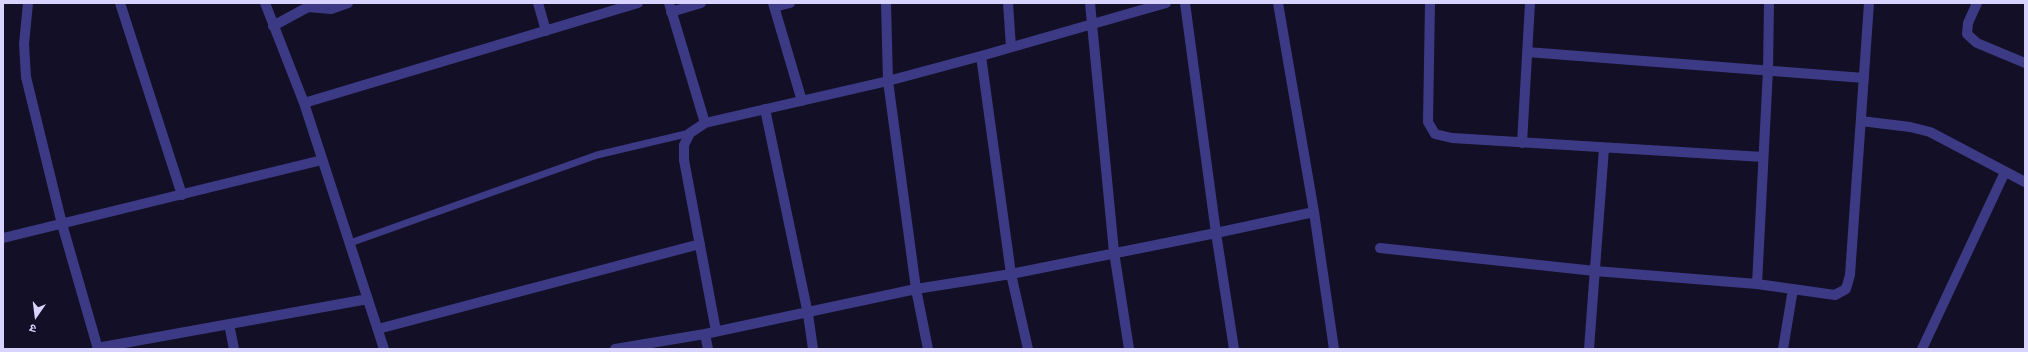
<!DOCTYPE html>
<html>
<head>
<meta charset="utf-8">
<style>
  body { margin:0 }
  #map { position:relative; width:2028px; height:352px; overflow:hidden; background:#130f26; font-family:Overpass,"Noto Sans Devanagari",sans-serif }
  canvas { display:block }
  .frame { position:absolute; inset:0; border:4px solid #d9d4ff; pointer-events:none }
  .north { position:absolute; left:16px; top:296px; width:40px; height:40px; -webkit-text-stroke:3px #130f26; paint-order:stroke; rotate:194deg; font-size:11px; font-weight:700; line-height:16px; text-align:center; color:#d9d4ff }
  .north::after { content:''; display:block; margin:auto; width:14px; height:18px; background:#d9d4ff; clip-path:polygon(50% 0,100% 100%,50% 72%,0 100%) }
</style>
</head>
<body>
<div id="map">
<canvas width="2028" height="352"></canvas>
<div class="frame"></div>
<div class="north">उ</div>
</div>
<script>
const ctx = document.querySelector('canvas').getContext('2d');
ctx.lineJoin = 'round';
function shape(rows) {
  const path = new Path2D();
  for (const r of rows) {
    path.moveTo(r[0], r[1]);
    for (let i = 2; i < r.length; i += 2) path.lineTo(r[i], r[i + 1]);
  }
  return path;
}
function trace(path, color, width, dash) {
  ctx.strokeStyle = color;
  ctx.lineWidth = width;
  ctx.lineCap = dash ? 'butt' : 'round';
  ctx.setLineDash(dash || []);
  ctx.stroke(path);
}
const lane = shape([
  [350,243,597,155,690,133]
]);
const street = shape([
  [28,3,24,44,26,77,62,224,98,349],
  [120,3,182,195],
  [265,3,304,103,384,349],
  [538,3,546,31],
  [669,3,705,123],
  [773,3,802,101],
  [886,3,888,81,916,289,928,349],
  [1008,3,1011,47],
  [1090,3,1114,252,1129,349],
  [1278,3,1314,212,1334,349],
  [1430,3,1428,122,1435,134,1452,138,1763,157],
  [1977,3,1968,23,1967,34,1977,43,2025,63],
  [774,7,790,3],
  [671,12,701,3],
  [273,26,308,7,331,9,348,3],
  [1527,52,1864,78],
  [981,56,1011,274,1028,349],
  [304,103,638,3],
  [765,109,808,314,813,349],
  [1861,121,1910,127,1930,132,2025,182],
  [1522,143,1530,3],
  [3,238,322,160],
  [1380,248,1595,271,1757,284,1835,295,1846,289,1850,275,1869,3],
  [1757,284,1768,70,1769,3],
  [229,324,234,349],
  [378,329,700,244],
  [716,331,684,160,684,145,690,133,705,123,888,81,981,56,1166,3],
  [705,334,708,349],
  [97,348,368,299],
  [615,349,705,334,916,289,1011,274,1216,233,1185,3],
  [1234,349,1216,233,1314,212],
  [1589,349,1604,148],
  [1783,349,1793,289],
  [1922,349,2005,172]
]);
trace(lane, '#3d3a85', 7);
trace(street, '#3d3a85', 10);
</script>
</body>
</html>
